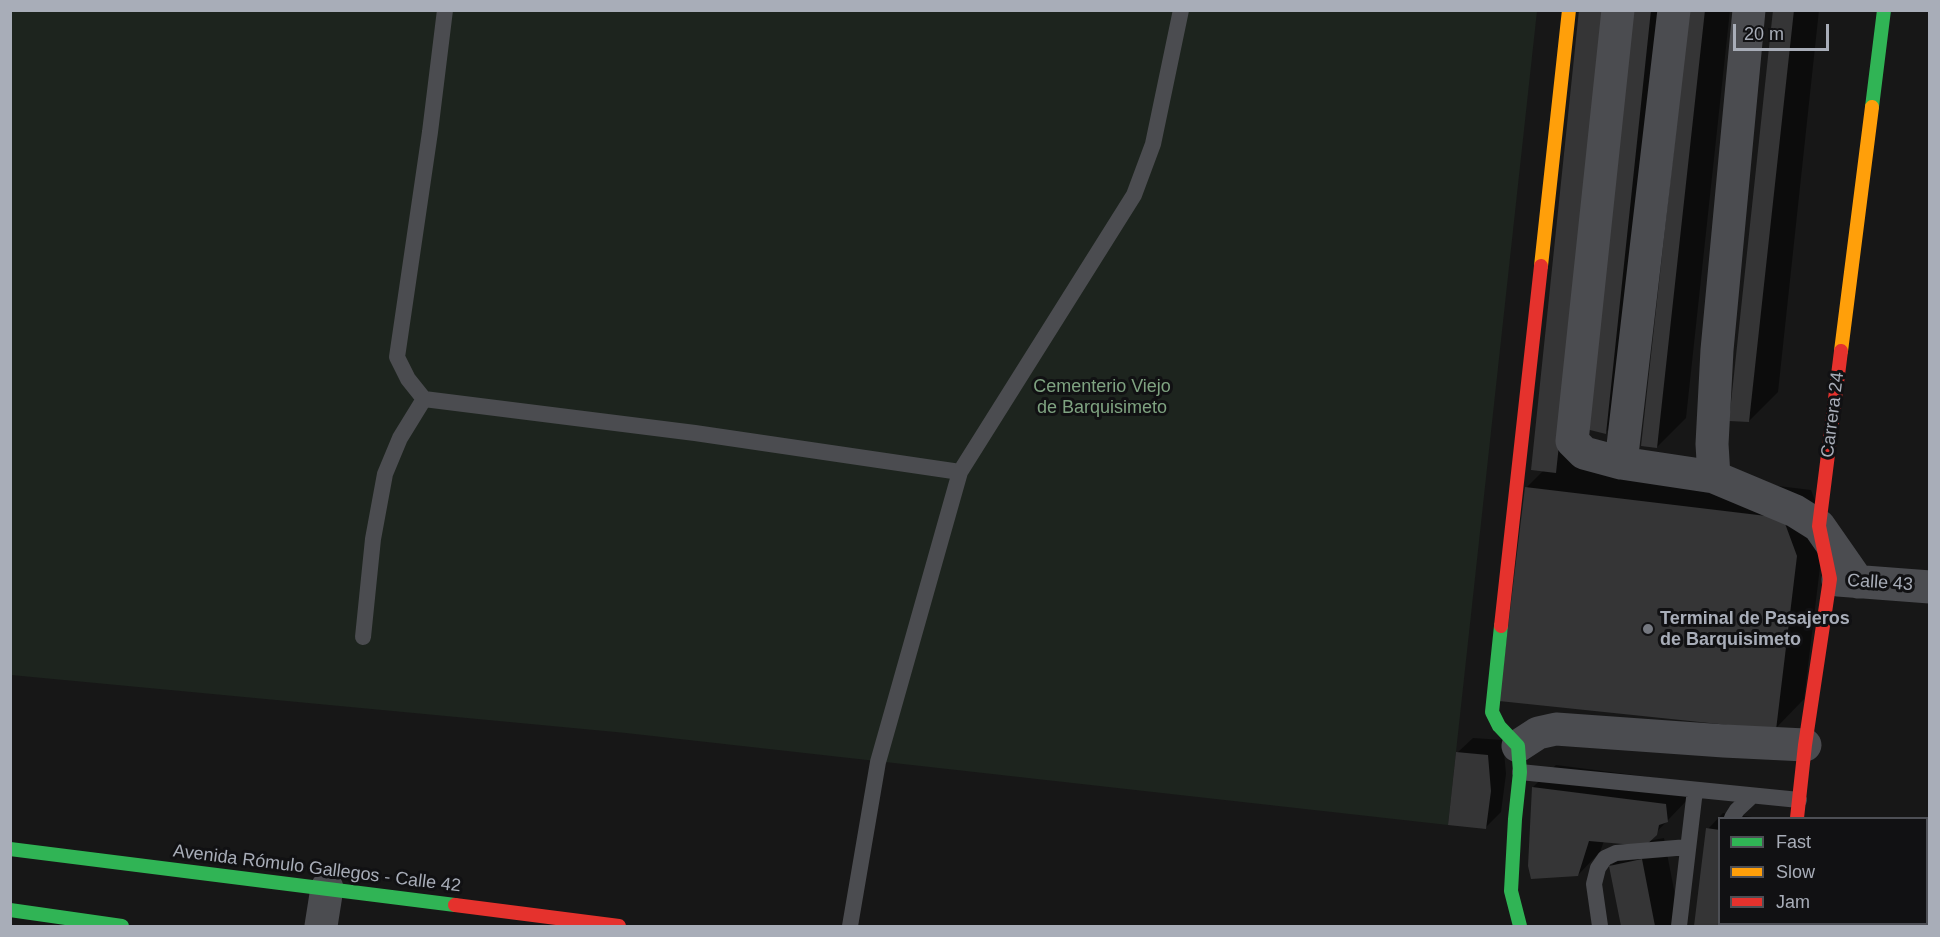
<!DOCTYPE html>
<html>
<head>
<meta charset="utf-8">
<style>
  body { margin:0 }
  #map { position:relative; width:1940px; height:937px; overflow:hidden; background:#171717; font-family:Helvetica,sans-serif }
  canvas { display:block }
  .frame { position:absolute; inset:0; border:12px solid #a8adb8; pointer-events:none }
  .legend { position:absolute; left:1718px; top:817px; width:210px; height:108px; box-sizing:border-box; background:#111113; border:2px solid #4d4f55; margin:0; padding:8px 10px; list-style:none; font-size:18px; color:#a8adb8 }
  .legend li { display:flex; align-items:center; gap:12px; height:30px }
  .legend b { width:30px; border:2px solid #4d4f55 }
  .scale { position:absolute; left:1733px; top:24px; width:96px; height:27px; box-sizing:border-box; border:3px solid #a8adb8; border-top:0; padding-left:8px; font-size:18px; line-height:21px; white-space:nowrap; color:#a8adb8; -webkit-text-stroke:4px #111113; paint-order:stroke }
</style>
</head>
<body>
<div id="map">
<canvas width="1940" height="937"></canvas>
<div class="frame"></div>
<ul class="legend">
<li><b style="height:8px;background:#30b455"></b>Fast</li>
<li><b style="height:8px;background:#ff9f0a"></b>Slow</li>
<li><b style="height:8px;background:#e5322d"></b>Jam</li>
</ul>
<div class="scale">20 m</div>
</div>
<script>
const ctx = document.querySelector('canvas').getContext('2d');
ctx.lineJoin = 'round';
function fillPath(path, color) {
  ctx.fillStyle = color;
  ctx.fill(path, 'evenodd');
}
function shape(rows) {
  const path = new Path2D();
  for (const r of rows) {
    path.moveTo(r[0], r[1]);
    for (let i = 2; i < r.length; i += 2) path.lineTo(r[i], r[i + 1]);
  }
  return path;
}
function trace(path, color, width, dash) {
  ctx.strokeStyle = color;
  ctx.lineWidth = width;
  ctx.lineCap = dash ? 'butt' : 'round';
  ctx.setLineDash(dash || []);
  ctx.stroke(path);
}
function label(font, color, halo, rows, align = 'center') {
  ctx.font = font + ' Helvetica,sans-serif';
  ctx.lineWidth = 6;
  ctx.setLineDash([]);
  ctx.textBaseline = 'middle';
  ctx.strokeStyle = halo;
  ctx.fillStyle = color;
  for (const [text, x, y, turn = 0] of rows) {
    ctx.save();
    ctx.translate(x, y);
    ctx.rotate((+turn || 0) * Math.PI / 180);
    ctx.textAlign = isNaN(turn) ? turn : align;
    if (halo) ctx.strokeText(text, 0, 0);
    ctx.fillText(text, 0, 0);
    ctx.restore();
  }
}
const green = shape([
  [10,11,1537,11,1448,825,626,733,11,675]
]);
const shadow = shape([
  [1580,10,1676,10,1634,404,1605,433,1586,428,1584,443,1567,460,1811,490,1825,526,1804,699,1776,728,1527,487,1544,470],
  [1691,10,1730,10,1686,418,1657,447],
  [1774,10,1819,10,1778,392,1749,421],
  [1473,738,1503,740,1506,774,1501,812,1485,828,1457,753],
  [1556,765,1688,782,1689,798,1648,841,1664,838,1681,926,1623,926,1610,867,1633,844,1604,841,1600,852,1578,875,1533,787],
  [1723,813,1752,817,1752,818,1720,818,1720,924,1741,924,1740,926,1696,926,1708,829]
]);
const building = shape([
  [1579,10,1605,10,1556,473,1531,470],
  [1631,10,1651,10,1606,434,1586,429],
  [1689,10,1705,10,1657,448,1641,446],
  [1773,10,1794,10,1749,422,1729,421],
  [1525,487,1783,518,1797,556,1776,730,1499,701],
  [1456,752,1488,755,1491,791,1486,829,1448,825],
  [1532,787,1666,804,1668,822,1659,825,1657,835,1645,846,1589,841,1578,876,1531,879,1528,866],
  [1706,828,1720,830,1720,924,1728,924,1727,926,1694,926],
  [1642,859,1655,926,1621,926,1609,866]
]);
const lane = shape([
  [445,10,430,132,397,357,408,379,424,399,695,433,960,472],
  [363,637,373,539,385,474,400,438,424,399],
  [1520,772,1799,800],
  [1732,818,1737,810,1752,796],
  [850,926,878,762,960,472,1134,195,1153,144,1181,10],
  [1600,926,1594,884,1598,868,1605,858,1616,853,1688,847],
  [1679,926,1695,790]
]);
const street = shape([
  [1618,10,1572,441,1584,453,1621,463],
  [1674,10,1621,463,1714,477],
  [1749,10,1717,350,1712,444,1714,477,1795,511,1819,526,1858,582],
  [1838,580,1930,587],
  [1518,746,1538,733,1556,729,1724,741,1805,745],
  [321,926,327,888],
  [1786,926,1786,924]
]);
const fast = shape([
  [1872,107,1884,10],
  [1501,626,1492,712,1499,726,1518,746,1520,772,1515,819,1511,891,1520,926],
  [10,849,455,905],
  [10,910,122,926]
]);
const slow = shape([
  [1541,266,1569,10],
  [1841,351,1872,107]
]);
const jam = shape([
  [1501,626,1541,266],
  [1797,818,1805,745,1830,579,1819,526,1841,351],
  [455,905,619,926]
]);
const markers = [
  [1648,629,6,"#757880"]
];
const parkNames = [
  ["Cementerio Viejo",1102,387],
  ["de Barquisimeto",1102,408]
];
const streetNames = [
  ["Carrera 24",1833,415,-83],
  ["Calle 43",1880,583,4],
  ["Avenida Rómulo Gallegos - Calle 42",317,869,7]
];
const poiNames = [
  ["Terminal de Pasajeros",1660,619],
  ["de Barquisimeto",1660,640]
];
fillPath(green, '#1d241e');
fillPath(shadow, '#0007');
fillPath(building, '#353536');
trace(lane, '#4b4c50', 16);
trace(street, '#4b4c50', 33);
trace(fast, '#30b455', 14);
trace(slow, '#ff9f0a', 14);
trace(jam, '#e5322d', 14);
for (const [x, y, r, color] of markers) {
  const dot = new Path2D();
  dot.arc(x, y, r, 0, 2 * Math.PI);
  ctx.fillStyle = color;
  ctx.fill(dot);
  trace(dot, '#111113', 2);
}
label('18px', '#7fa381', '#111113', parkNames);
label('18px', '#a8adb8', '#111113', streetNames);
label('bold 18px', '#a8adb8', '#111113', poiNames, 'left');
</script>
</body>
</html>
